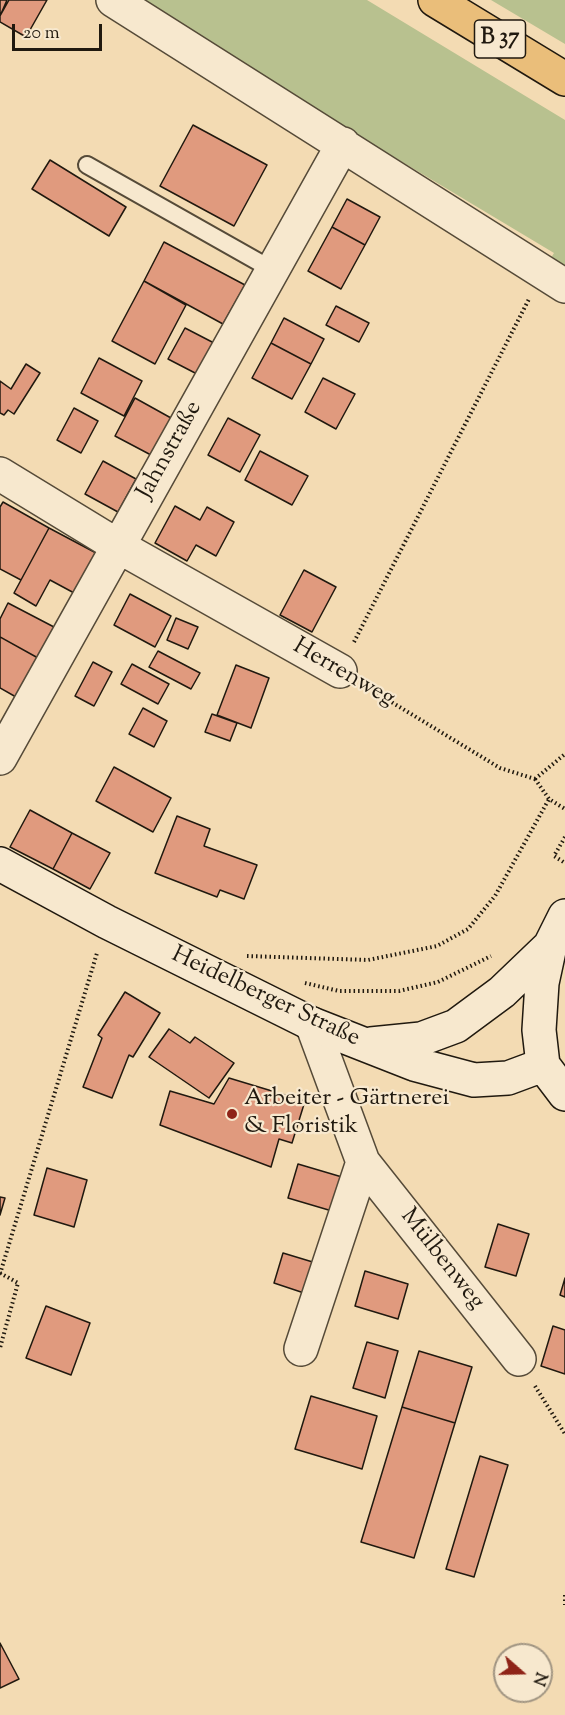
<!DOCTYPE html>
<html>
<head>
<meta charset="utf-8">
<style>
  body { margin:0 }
  #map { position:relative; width:565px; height:1715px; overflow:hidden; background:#f3dbb3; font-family:"Sorts Mill Goudy",serif }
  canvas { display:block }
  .north { position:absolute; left:493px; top:1643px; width:60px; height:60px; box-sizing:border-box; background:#f7e8ce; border:2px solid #a19582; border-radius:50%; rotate:110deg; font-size:16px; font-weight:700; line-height:24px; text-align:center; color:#20190f }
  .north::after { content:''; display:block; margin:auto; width:21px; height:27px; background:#8f2418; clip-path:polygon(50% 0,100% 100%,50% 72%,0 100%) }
  .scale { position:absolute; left:12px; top:24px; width:90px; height:27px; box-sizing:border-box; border:3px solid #20190f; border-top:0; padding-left:8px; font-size:18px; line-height:21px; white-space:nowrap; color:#20190f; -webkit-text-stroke:4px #f7e8ce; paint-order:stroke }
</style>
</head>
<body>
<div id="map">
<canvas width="565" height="1715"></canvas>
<div class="north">N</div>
<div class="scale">20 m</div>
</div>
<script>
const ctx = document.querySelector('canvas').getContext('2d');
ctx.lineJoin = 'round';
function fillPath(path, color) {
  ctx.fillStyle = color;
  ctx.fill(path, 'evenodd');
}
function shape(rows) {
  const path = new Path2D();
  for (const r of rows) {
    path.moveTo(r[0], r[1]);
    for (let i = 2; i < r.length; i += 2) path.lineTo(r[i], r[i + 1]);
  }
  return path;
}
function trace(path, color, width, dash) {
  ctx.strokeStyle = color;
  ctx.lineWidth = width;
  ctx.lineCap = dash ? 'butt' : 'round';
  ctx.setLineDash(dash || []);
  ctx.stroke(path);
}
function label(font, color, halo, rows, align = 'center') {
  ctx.font = font + ' "Sorts Mill Goudy",serif';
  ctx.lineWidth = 4.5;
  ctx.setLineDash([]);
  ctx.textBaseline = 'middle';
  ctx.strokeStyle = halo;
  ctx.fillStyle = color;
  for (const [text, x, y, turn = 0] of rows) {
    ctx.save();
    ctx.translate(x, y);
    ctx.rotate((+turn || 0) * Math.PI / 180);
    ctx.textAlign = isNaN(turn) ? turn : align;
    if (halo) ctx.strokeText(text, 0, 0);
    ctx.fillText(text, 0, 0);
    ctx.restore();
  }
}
const green = shape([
  [132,0,367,0,565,120,565,286,543,271,554,253],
  [491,0,565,0,565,44]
]);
const building = shape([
  [0,0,7,0,0,16,0,0],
  [9,0,47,0,26,37,0,22,0,16,9,0],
  [193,125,267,165,234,226,160,186,193,125],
  [50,160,126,207,109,236,32,189,50,160],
  [347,199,380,217,365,245,332,227,347,199],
  [332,227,365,245,341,289,308,271,332,227],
  [164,242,245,285,223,324,144,281,164,242],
  [144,281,186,305,155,364,112,341,144,281],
  [336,306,369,323,359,342,326,325,336,306],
  [284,318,324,339,311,364,271,343,284,318],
  [185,328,214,343,197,374,168,359,185,328],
  [271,343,311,364,292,399,252,378,271,343],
  [99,358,142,381,124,416,81,393,99,358],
  [26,364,40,373,14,414,8,410,4,415,0,413,0,381,11,389,26,364],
  [323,378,355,394,336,429,305,412,323,378],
  [135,398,171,418,151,455,115,436,135,398],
  [74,408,98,421,81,453,57,440,74,408],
  [228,418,260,435,240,472,208,455,228,418],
  [260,451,308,476,292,505,245,480,260,451],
  [103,461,136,479,118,512,85,494,103,461],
  [3,502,49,528,21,580,0,569,0,507,3,502],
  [175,506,200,520,207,507,234,522,216,556,196,545,187,561,155,543,175,506],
  [49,528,98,554,76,594,50,580,36,606,14,593,49,528],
  [304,570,336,587,312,632,280,615,304,570],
  [130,594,171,616,155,647,114,625,130,594],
  [8,603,54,627,38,658,0,637,0,619,8,603],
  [176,618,198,627,188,649,167,640,176,618],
  [0,637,38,658,16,697,0,688,0,637],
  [158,651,200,673,191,689,149,667,158,651],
  [93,662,112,672,94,706,75,696,93,662],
  [132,664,169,684,158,704,121,684,132,664],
  [236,665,269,678,251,728,217,715,236,665],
  [143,708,167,721,154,747,129,734,143,708],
  [212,714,237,723,230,741,205,732,212,714],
  [114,767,171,798,153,832,96,801,114,767],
  [30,810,72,833,53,869,10,847,30,810],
  [177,816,210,829,204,846,257,865,244,899,220,890,217,897,155,873,177,816],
  [72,833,110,853,90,889,53,869,72,833],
  [125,992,160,1013,133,1057,129,1055,112,1098,83,1087,102,1038,98,1035,125,992],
  [169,1029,190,1043,195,1037,234,1063,209,1098,149,1057,169,1029],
  [229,1078,305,1101,292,1143,279,1139,271,1167,160,1125,170,1091,214,1104,229,1078],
  [298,1164,342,1177,332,1211,288,1198,298,1164],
  [47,1168,87,1180,74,1227,34,1215,47,1168],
  [0,1197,5,1198,0,1215,0,1197],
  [498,1224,529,1234,516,1276,485,1267,498,1224],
  [283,1253,316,1263,307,1294,274,1283,283,1253],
  [365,1271,408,1284,398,1319,355,1306,365,1271],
  [565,1278,565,1297,560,1295,565,1278],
  [46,1306,90,1323,71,1375,26,1358,46,1306],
  [553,1326,565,1330,565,1374,541,1366,553,1326],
  [367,1342,398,1351,385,1398,353,1388,367,1342],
  [419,1351,472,1367,455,1423,402,1407,419,1351],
  [311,1396,377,1416,362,1469,295,1449,311,1396],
  [402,1407,455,1423,414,1558,361,1542,402,1407],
  [480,1456,508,1465,474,1577,446,1569,480,1456],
  [0,1643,19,1679,0,1688,0,1643]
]);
const path = shape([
  [354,642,529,299],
  [365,686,500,768,535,779],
  [535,779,549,799,565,809],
  [535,779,565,754],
  [565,837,554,856,565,863],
  [247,956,368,960,437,946,468,929,495,896,549,799],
  [305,983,339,991,399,991,438,982,491,956],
  [0,1273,18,1283,0,1348],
  [0,1274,97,953],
  [535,1386,565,1434],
  [565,1595,565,1605]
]);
const lane = shape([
  [87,165,271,269]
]);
const street = shape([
  [113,0,565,286],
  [0,474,118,546,340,671],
  [0,758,343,144],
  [312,1024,363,1162,519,1359],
  [301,1349,363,1162]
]);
const secondary = shape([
  [0,864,107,922,312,1024,414,1064,474,1080,508,1078,543,1065],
  [565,916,550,946,542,983,539,1030,543,1065,565,1094],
  [371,1044,421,1039,456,1026,502,992,550,946]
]);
const primary = shape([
  [435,0,565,79]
]);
const markers = [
  [232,1114,6,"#8f2418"]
];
const shields = [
  [500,39,51]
];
const shieldNames = [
  ["B 37",500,39]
];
const streetNames = [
  ["Jahnstraße",171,451,-61],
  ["Herrenweg",343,674,30],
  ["Heidelberger Straße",265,998,25],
  ["Mülbenweg",441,1260,52]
];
const poiNames = [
  ["Arbeiter - Gärtnerei",244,1100],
  ["& Floristik",244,1128]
];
fillPath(green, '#b8c18f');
fillPath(building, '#e09a7e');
trace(building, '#20190f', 1.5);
trace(lane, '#554a38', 20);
trace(street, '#554a38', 36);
trace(secondary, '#20190f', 36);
trace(primary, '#20190f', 36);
trace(path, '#20190f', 4, [1.5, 3]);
trace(lane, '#f7e8ce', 16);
trace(street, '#f7e8ce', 33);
trace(secondary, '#f7e8ce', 33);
trace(primary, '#eabe7a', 33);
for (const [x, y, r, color] of markers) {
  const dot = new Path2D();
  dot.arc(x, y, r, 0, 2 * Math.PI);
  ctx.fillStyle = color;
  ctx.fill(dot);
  trace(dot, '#f7e8ce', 2);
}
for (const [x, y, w] of shields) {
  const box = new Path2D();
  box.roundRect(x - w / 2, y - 19, w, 38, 4.5);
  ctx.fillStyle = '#f7e8ce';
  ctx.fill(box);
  trace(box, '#20190f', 1.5);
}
label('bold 22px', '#20190f', null, shieldNames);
label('24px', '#20190f', '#f7e8ce', streetNames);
label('24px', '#20190f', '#f7e8ce', poiNames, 'left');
</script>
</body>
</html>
